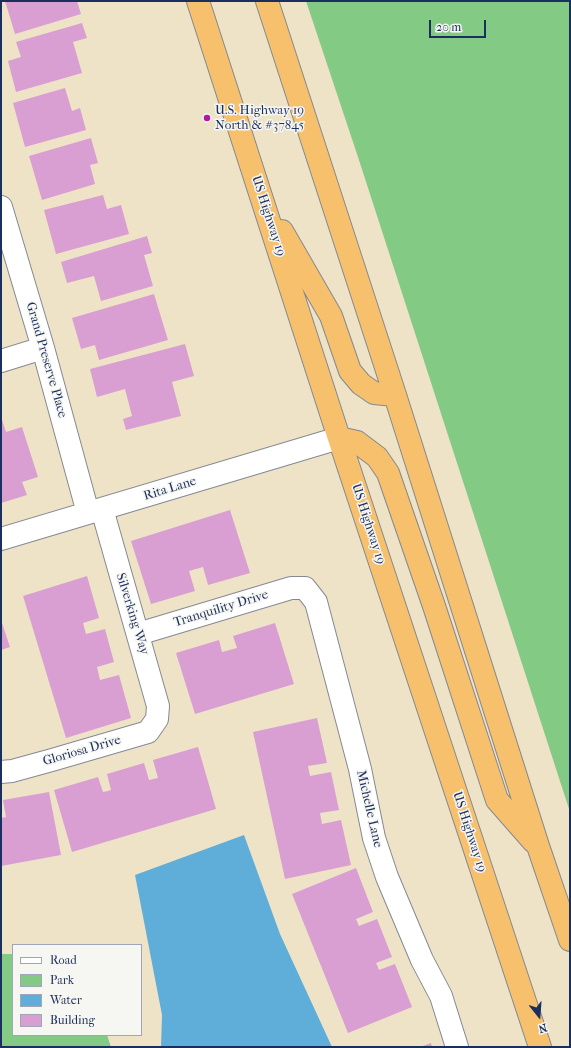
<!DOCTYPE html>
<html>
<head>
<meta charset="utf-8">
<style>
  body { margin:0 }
  #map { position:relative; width:571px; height:1048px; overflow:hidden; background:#eee3c7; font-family:"IM FELL French Canon",serif }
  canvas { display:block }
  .frame { position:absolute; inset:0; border:2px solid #1b2f5e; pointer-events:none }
  .legend { position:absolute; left:12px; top:944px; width:130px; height:92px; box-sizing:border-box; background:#f6f6f2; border:1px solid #9ea6b7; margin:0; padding:5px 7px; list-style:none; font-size:12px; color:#1b2f5e }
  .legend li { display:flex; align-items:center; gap:8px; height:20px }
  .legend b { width:20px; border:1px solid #9ea6b7 }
  .north { position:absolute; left:519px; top:996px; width:40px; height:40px; -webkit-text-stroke:3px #f6f6f2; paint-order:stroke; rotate:163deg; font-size:11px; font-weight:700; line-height:16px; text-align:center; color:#1b2f5e }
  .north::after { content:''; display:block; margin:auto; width:14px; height:18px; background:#1b2f5e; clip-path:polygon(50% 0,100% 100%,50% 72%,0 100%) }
  .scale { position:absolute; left:429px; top:20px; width:57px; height:18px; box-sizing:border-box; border:2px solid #1b2f5e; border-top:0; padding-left:5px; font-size:12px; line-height:14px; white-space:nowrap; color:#1b2f5e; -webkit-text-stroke:3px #f6f6f2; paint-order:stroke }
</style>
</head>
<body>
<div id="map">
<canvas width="571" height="1048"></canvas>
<div class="frame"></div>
<ul class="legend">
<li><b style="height:5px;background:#fff"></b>Road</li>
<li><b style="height:11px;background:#83ca85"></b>Park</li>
<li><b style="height:11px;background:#5fadd9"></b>Water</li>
<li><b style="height:11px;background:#d99fd3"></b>Building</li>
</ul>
<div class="north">N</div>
<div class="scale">20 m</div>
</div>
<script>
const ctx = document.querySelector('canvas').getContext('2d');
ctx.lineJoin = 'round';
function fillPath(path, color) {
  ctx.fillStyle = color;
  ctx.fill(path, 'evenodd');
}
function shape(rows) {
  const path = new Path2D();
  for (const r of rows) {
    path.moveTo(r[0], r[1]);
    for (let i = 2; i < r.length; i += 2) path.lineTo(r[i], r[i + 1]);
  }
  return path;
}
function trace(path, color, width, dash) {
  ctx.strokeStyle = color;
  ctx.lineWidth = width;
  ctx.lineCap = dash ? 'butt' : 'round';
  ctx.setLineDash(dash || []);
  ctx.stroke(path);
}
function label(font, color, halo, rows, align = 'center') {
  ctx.font = font + ' "IM FELL French Canon",serif';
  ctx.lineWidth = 3;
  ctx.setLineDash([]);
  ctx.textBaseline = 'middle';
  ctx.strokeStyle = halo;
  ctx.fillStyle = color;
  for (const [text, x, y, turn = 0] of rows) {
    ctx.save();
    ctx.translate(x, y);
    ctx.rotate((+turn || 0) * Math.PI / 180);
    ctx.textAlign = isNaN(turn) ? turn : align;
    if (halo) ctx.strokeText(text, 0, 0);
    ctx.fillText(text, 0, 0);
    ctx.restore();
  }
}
const green = shape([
  [306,1,570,1,570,812,358,157],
  [1,954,13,954,13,1035,107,1035,111,1047,1,1047]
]);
const water = shape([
  [244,835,280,934,332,1047,161,1047,162,1015,135,875]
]);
const building = shape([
  [5,1,77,1,81,14,15,34],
  [82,23,87,38,73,42,82,73,16,92,8,61,21,57,16,42],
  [65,88,72,111,80,108,86,130,25,147,13,103],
  [91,138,98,163,90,165,95,184,42,200,29,156],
  [103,195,107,209,121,205,129,234,56,254,44,210],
  [147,236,152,253,144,255,153,286,101,301,94,276,67,283,61,262],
  [154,294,168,340,99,360,95,345,81,349,72,318],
  [185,344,194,376,172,382,181,416,126,430,123,419,132,416,125,389,97,397,90,369],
  [1,417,6,432,22,427,38,477,22,482,27,495,1,503],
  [230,510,250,573,208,585,203,567,189,571,195,591,151,604,131,541],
  [87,576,99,618,83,623,86,634,105,629,114,662,97,667,100,680,119,675,131,718,66,738,23,596],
  [1,620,10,647,1,650],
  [275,623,294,684,195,714,176,653,219,640,222,652,237,648,233,636],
  [317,718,327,763,308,766,310,776,331,772,339,810,320,813,322,824,341,820,351,865,285,879,253,732],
  [198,747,216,809,72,852,54,790,98,777,103,792,108,791,111,790,107,774,144,763,149,780,158,778,153,760],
  [49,792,61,855,1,866,1,818,6,817,3,800],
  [356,868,373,912,356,919,359,926,377,919,392,957,376,963,377,965,379,970,395,964,412,1007,348,1033,292,894],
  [431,1043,432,1047,420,1047]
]);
const minor = shape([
  [1,207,43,348,88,513],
  [1,361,43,348],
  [1,539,339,438],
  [138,634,291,588,305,588,316,602,360,769,374,838,387,877,422,960,441,996,457,1047],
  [1,772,12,771,52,760,148,732,157,719,158,706,102,509]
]);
const highway = shape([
  [198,1,339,438,540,1047],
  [267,1,395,395,538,846,570,940],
  [282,231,331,316,350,371,361,384,374,393,395,395],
  [339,438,357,442,377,457,388,473,434,606,497,800,533,841]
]);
const markers = [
  [207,118,4,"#b5179e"]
];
const poiNames = [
  ["U.S. Highway 19",215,111],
  ["North & #37845",215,126]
];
const streetNames = [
  ["US Highway 19",268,216,72],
  ["Grand Preserve Place",46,360,74],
  ["Rita Lane",170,489,-17],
  ["US Highway 19",368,524,72],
  ["Tranquility Drive",221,609,-17],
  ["Silverking Way",132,614,73],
  ["Gloriosa Drive",82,751,-16],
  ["Michelle Lane",369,809,77],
  ["US Highway 19",469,832,72]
];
fillPath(green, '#83ca85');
fillPath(water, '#5fadd9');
fillPath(building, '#d99fd3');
trace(minor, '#848992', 24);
trace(highway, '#848992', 24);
trace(minor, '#fff', 22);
trace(highway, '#f7c06c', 22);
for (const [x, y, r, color] of markers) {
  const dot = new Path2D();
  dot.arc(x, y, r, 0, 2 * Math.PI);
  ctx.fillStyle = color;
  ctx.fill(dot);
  trace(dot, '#f6f6f2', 1.5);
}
label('13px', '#1b2f5e', '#f6f6f2', poiNames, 'left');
label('13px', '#1b2f5e', '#f6f6f2', streetNames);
</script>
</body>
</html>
